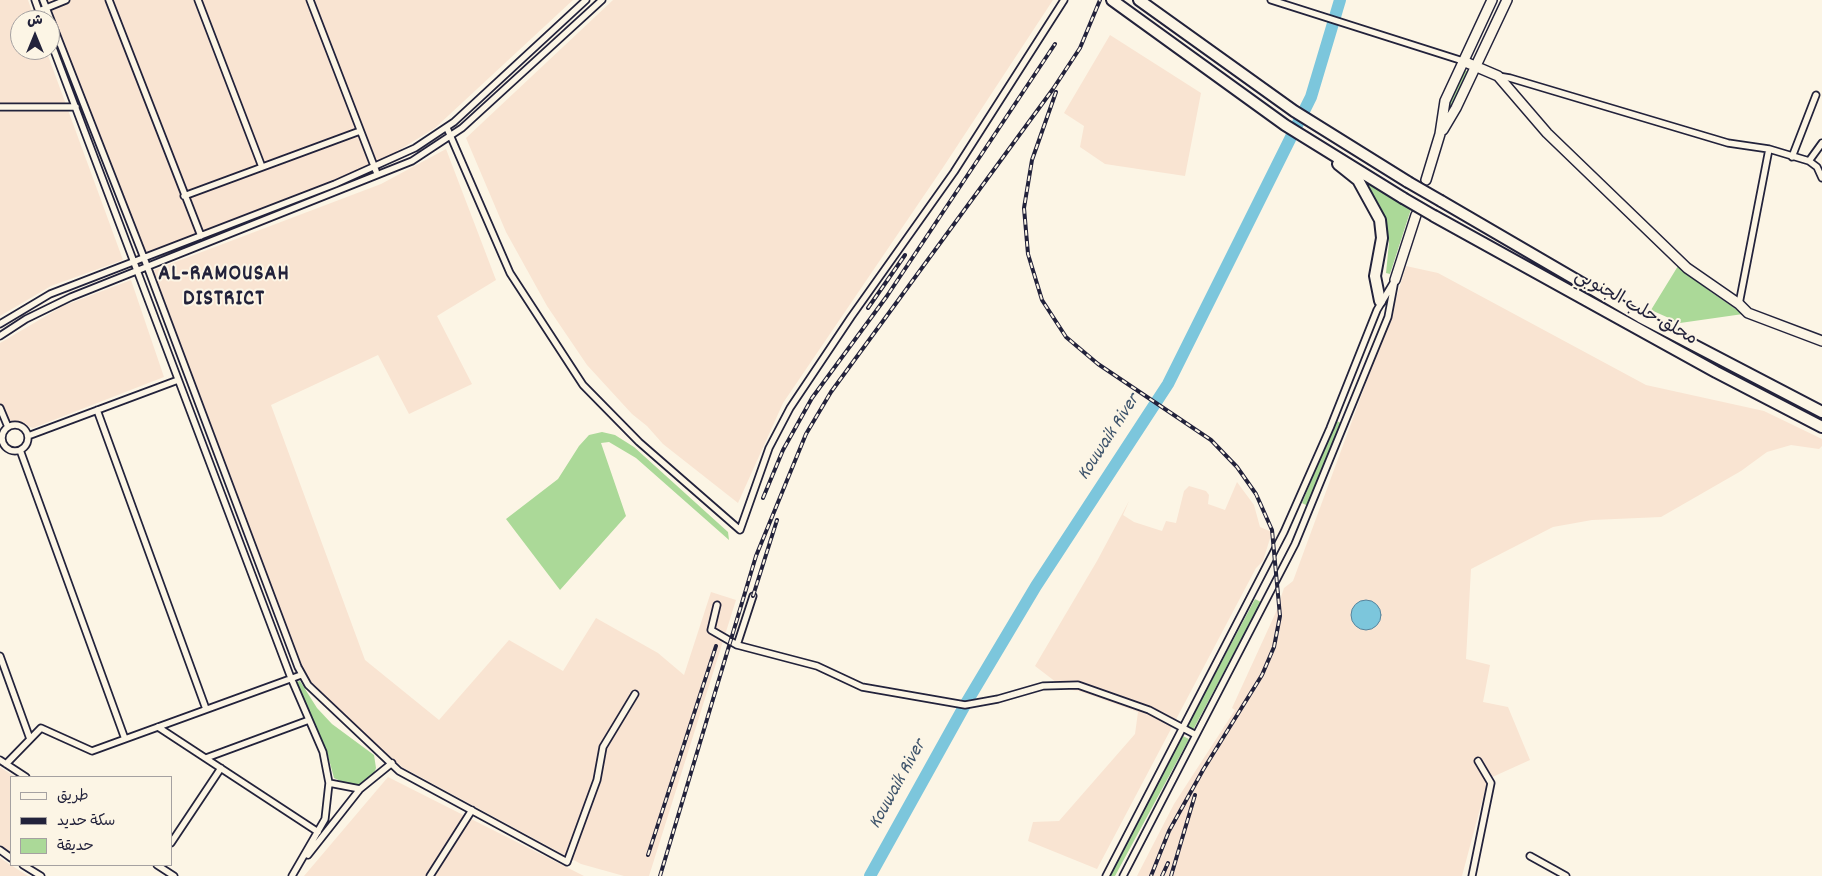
<!DOCTYPE html>
<html>
<head>
<meta charset="utf-8">
<style>
  body { margin:0 }
  #map { position:relative; width:1822px; height:876px; overflow:hidden; background:#fcf5e5; font-family:Dekko,"Playpen Sans Arabic",sans-serif }
  canvas { display:block }
  .legend { position:absolute; left:10px; top:776px; width:162px; height:90px; box-sizing:border-box; background:#fcf5e5; border:1px solid #a5a1a1; margin:0; padding:6px 9px; list-style:none; font-size:15px; color:#22223b }
  .legend li { display:flex; align-items:center; gap:10px; height:25px }
  .legend b { width:25px; border:1px solid #a5a1a1 }
  .north { position:absolute; left:10px; top:10px; width:50px; height:50px; box-sizing:border-box; background:#fcf5e5; border:1px solid #a5a1a1; border-radius:50%; rotate:0deg; font-size:14px; font-weight:700; line-height:20px; text-align:center; color:#22223b }
  .north::after { content:''; display:block; margin:auto; width:18px; height:22px; background:#22223b; clip-path:polygon(50% 0,100% 100%,50% 72%,0 100%) }
</style>
</head>
<body>
<div id="map">
<canvas width="1822" height="876"></canvas>
<ul class="legend">
<li><b style="height:6px;background:#fcf5e5"></b>طريق</li>
<li><b style="height:6px;background:#22223b"></b>سكة حديد</li>
<li><b style="height:14px;background:#abd998"></b>حديقة</li>
</ul>
<div class="north">ش</div>
</div>
<script>
const ctx = document.querySelector('canvas').getContext('2d');
ctx.lineJoin = 'round';
function fillPath(path, color) {
  ctx.fillStyle = color;
  ctx.fill(path, 'evenodd');
}
function shape(rows) {
  const path = new Path2D();
  for (const r of rows) {
    if (r.length === 3) {
      path.moveTo(r[0] + r[2], r[1]);
      path.arc(r[0], r[1], r[2], 0, 2 * Math.PI);
      continue;
    }
    path.moveTo(r[0], r[1]);
    for (let i = 2; i < r.length; i += 2) path.lineTo(r[i], r[i + 1]);
  }
  return path;
}
function trace(path, color, width, dash) {
  ctx.strokeStyle = color;
  ctx.lineWidth = width;
  ctx.lineCap = dash ? 'butt' : 'round';
  ctx.setLineDash(dash || []);
  ctx.stroke(path);
}
function label(font, color, halo, rows, align = 'center') {
  ctx.font = font + ' Dekko,"Playpen Sans Arabic",sans-serif';
  ctx.lineWidth = 4;
  ctx.setLineDash([]);
  ctx.textBaseline = 'middle';
  ctx.strokeStyle = halo;
  ctx.fillStyle = color;
  for (const [text, x, y, turn = 0] of rows) {
    ctx.save();
    ctx.translate(x, y);
    ctx.rotate((+turn || 0) * Math.PI / 180);
    ctx.textAlign = isNaN(turn) ? turn : align;
    if (halo) ctx.strokeText(text, 0, 0);
    ctx.fillText(text, 0, 0);
    ctx.restore();
  }
}
const built = shape([
  [0,0,28,0,35,20,20,20,20,50,46,50,123,260,51,286,0,316],
  [46,0,573,0,435,128,365,171,143,255],
  [613,0,1053,0,942,169,783,403,738,503,663,444,647,426,632,414,587,365,547,306,506,232,466,138],
  [1110,35,1201,93,1185,176,1105,164,1080,147,1084,126,1064,113],
  [446,149,496,280,437,316,472,384,409,414,378,355,271,405,365,660,439,720,509,640,563,671,596,618,658,653,684,675,711,592,736,600,649,876,624,876,581,864,402,767,309,686,149,272,381,184],
  [1406,266,1438,273,1646,385,1764,411,1822,439,1822,446,1819,449,1791,445,1767,452,1741,471,1661,517,1592,520,1553,527,1471,569,1466,659,1490,665,1483,702,1508,707,1530,760,1488,779,1462,876,1137,876,1174,804,1235,710,1232,708,1276,612,1284,588,1293,581,1391,315],
  [131,280,164,377,33,428,5,419,0,404,0,343,63,306],
  [1237,482,1254,505,1260,527,1272,532,1263,561,1256,568,1097,869,1028,841,1033,822,1059,821,1135,734,1138,712,1079,691,1065,689,1035,666,1097,561,1129,501,1123,515,1134,522,1162,531,1166,521,1176,523,1184,491,1189,486,1206,491,1209,495,1208,504,1225,510],
  [0,767,15,777,11,777,11,853,0,845],
  [388,777,584,876,304,876],
  [0,858,28,876,0,876]
]);
const green = shape([
  [1462,70,1468,71,1451,108,1447,107],
  [1361,177,1411,209,1390,274,1386,273,1389,243,1385,219,1380,206],
  [1678,266,1711,292,1743,314,1680,323,1651,310],
  [1336,421,1342,423,1308,506,1302,503],
  [602,432,615,435,634,447,728,532,729,540,636,458,609,442,601,443,626,516,560,590,506,519,558,479,579,446,589,435],
  [1255,599,1261,602,1193,730,1187,727],
  [300,681,317,708,332,724,374,755,376,768,373,776,358,785,349,785,334,778,327,752,296,682],
  [1183,736,1189,739,1115,876,1108,876]
]);
const water = shape([
  [1366,615,15]
]);
const river = shape([
  [870,876,965,705,1036,586,1168,384,1311,97,1340,0]
]);
const minor = shape([
  [35,0,42,20],
  [43,0,144,258,298,667,308,685,399,771,567,862,597,780,603,747,635,694],
  [109,0,201,236],
  [198,0,262,167],
  [310,0,376,171],
  [1271,0,1463,61],
  [39,11,66,0],
  [50,40,291,678,323,752,329,783,325,819,292,876],
  [1498,76,1510,78,1728,143,1769,149,1809,161,1817,167,1822,178],
  [0,107,76,107],
  [447,128,510,273,583,385,639,442,740,530,769,448,790,408,851,317,954,172,1064,0],
  [1792,157,1816,95],
  [1809,161,1822,143],
  [184,196,360,131],
  [1739,304,1769,149],
  [0,324,50,294,335,184,415,148,454,122,586,0],
  [0,336,26,319,71,297,412,161,462,128,602,0],
  [0,408,8,427],
  [97,410,206,709],
  [15,438,13],
  [28,436,178,380],
  [20,450,125,739],
  [717,605,711,630,737,645,817,666,862,687,965,705,998,699,1043,686,1078,685,1149,710,1196,735],
  [737,645,753,596],
  [0,656,30,739],
  [158,727,318,832],
  [206,758,309,720],
  [0,760,26,777],
  [6,764,41,728,92,751,301,675],
  [329,783,360,789],
  [171,843,221,768],
  [0,850,11,858],
  [308,855,360,789,392,763],
  [1530,856,1566,876],
  [23,865,41,876],
  [157,865,174,876],
  [430,876,472,810],
  [1106,876,1284,532,1330,428,1377,310,1395,280],
  [1123,876,1295,544,1388,317,1395,280],
  [1472,876,1491,783,1478,761]
]);
const secondary = shape([
  [1463,61,1498,76,1547,133,1687,268,1739,304,1748,313,1822,341],
  [1443,130,1456,108,1507,0],
  [1426,180,1440,134,1445,101,1492,0],
  [1395,280,1416,215]
]);
const trunk = shape([
  [1112,0,1285,125,1403,198],
  [1139,0,1294,111,1408,182],
  [1338,164,1358,180,1380,220,1382,238,1375,276,1380,301],
  [1441,201,1640,317,1822,412],
  [1434,216,1716,372,1822,427]
]);
const rail = shape([
  [1056,92,1032,160,1024,208,1028,254,1042,300,1066,337,1098,364,1211,440,1237,467,1256,494,1272,530,1280,616,1274,647,1262,675,1203,770,1169,831,1151,876],
  [868,308,905,255],
  [763,498,783,450,812,398,887,296,1055,44],
  [753,596,777,520],
  [648,855,716,646],
  [660,876,756,556,806,434,831,392,1053,89,1080,48,1100,0],
  [1162,876,1168,863],
  [1171,876,1195,795]
]);
const trunkBridge = shape([
  [1408,182,1441,201],
  [1403,198,1434,216]
]);
const streetNames = [
  ["محلق حلب الجنوبي",1635,309,29]
];
const waterNames = [
  ["Kouwaik River",1110,438,-57],
  ["Kouwaik River",899,785,-61]
];
const districtNames = [
  ["AL-RAMOUSAH",224,276],
  ["DISTRICT",224,301]
];
fillPath(built, '#f9e4d2');
fillPath(green, '#abd998');
fillPath(water, '#7cc6dc');
trace(water, '#58849c', 1);
trace(river, '#7cc6dc', 12);
trace(minor, '#22223b', 9);
trace(secondary, '#22223b', 12);
trace(trunk, '#22223b', 14);
trace(minor, '#fcf5e5', 5.5);
trace(secondary, '#fcf5e5', 9);
trace(trunk, '#fcf5e5', 10);
trace(rail, '#22223b', 4);
trace(rail, '#fcf5e5', 2, [5.5]);
trace(trunkBridge, '#22223b', 14, []);
trace(trunkBridge, '#fcf5e5', 10);
label('18px', '#22223b', '#fcf5e5', streetNames);
label('italic 19px', '#3d536b', '#fcf5e5', waterNames);
ctx.letterSpacing = '1px';
label('bold 22px', '#22223b', '#fcf5e5', districtNames);
ctx.letterSpacing = '0px';
</script>
</body>
</html>
